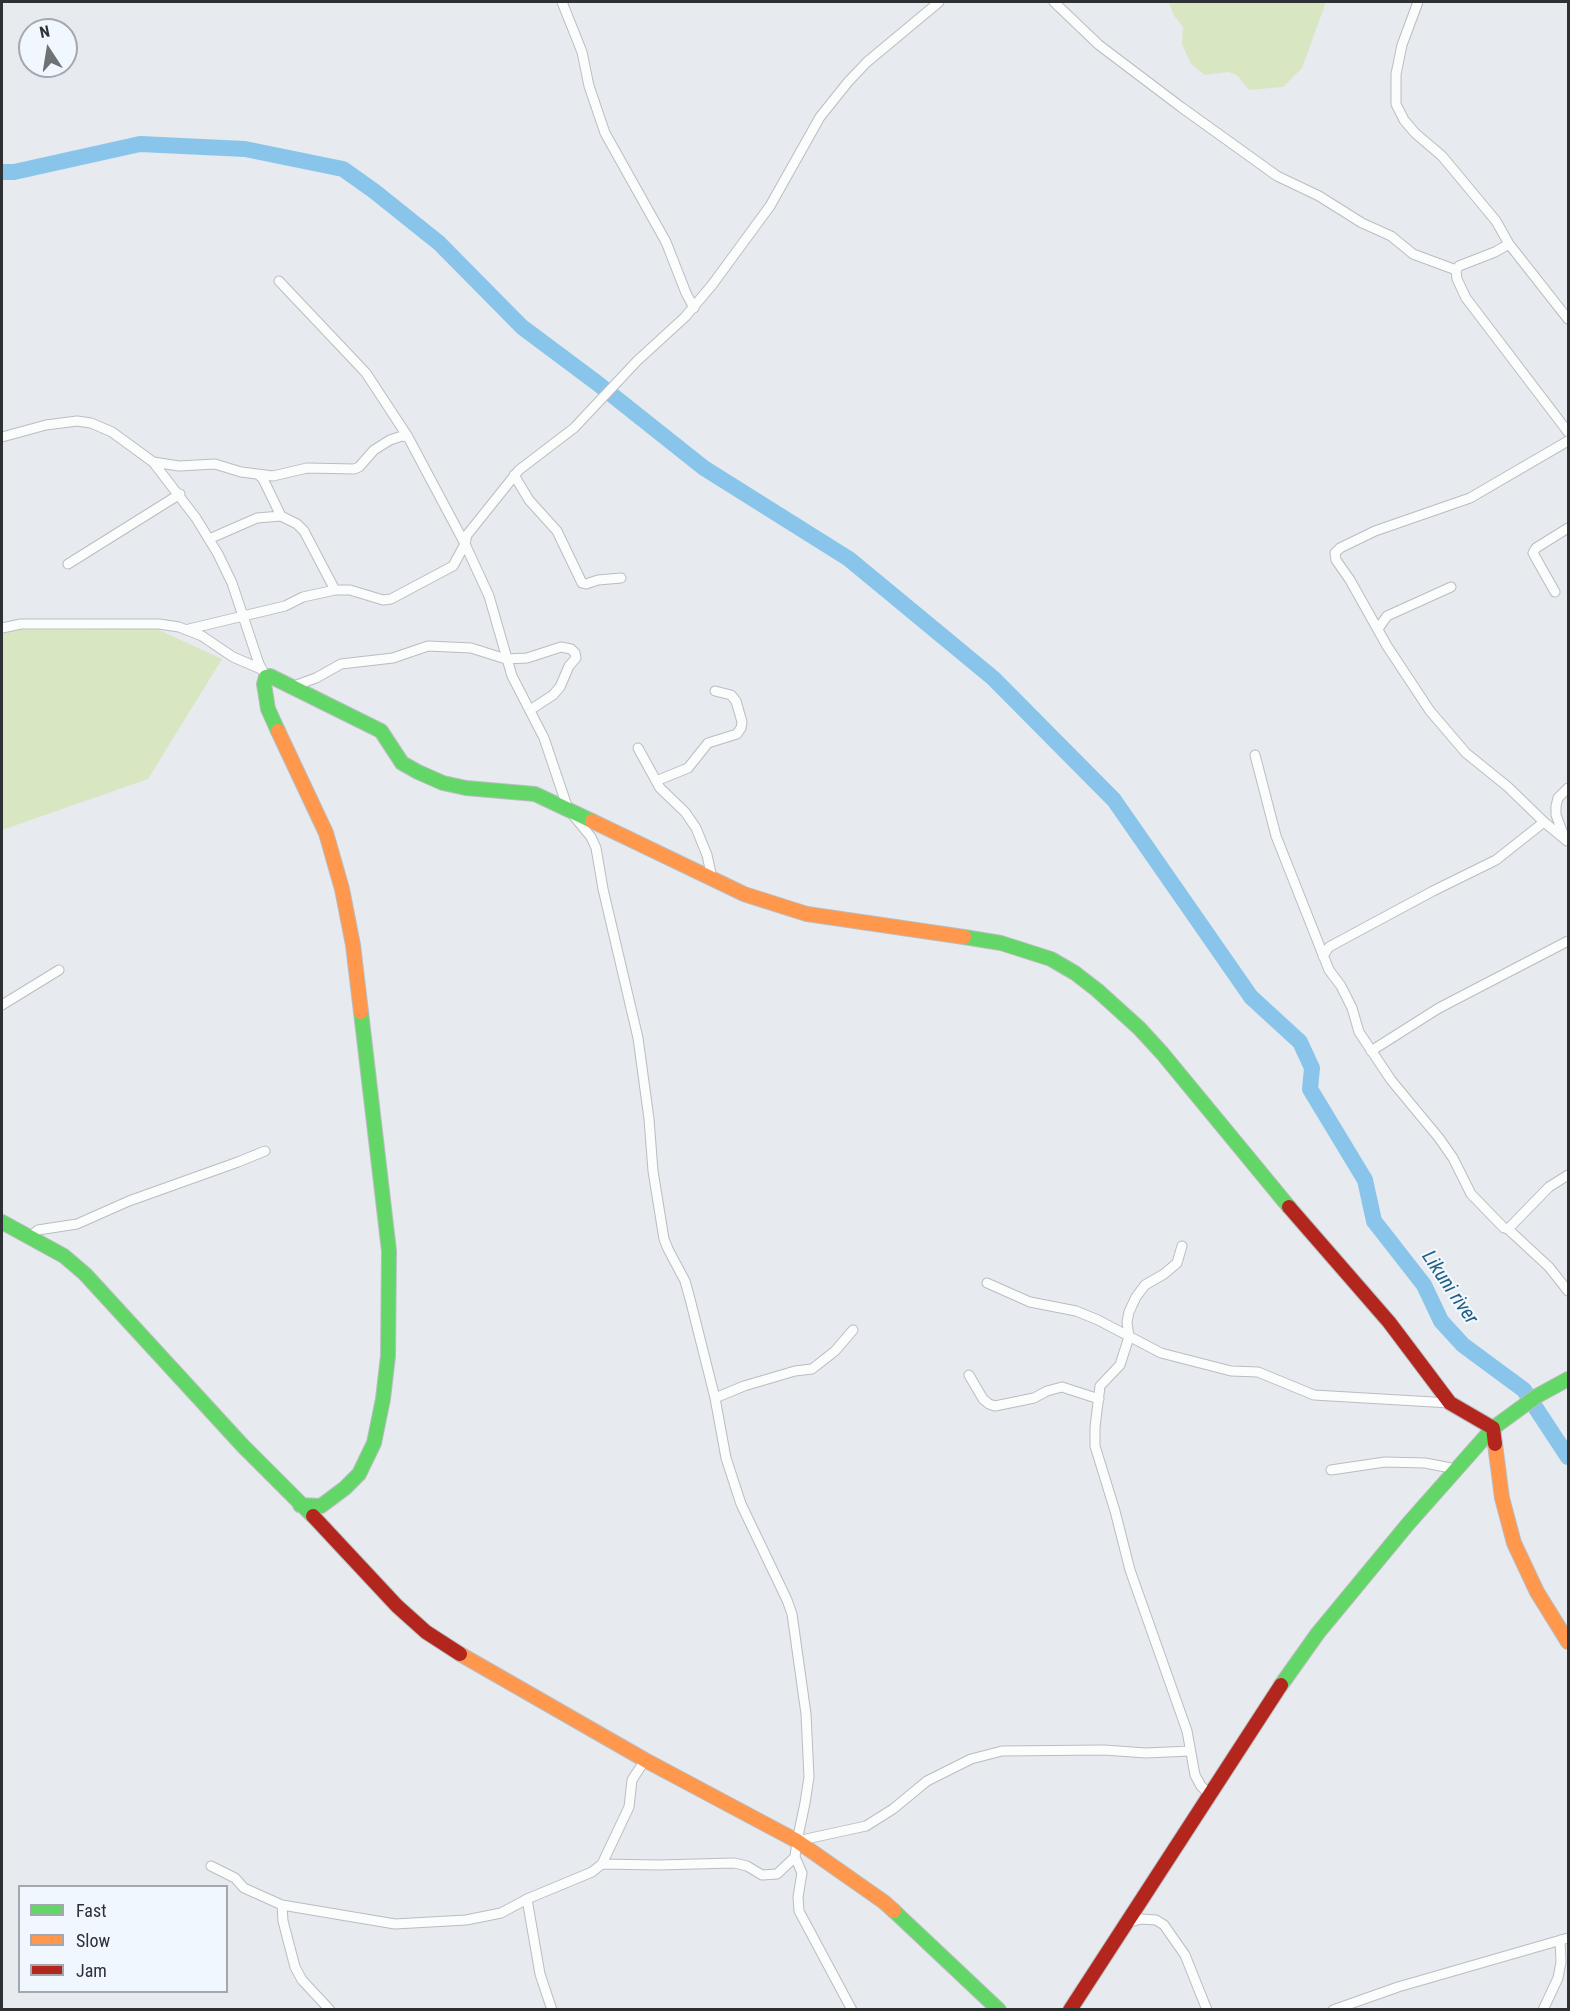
<!DOCTYPE html>
<html>
<head>
<meta charset="utf-8">
<style>
  body { margin:0 }
  #map { position:relative; width:1570px; height:2011px; overflow:hidden; background:#e7eaee; font-family:"Roboto Condensed",sans-serif }
  canvas { display:block }
  .frame { position:absolute; inset:0; border:3px solid #2e3133; pointer-events:none }
  .legend { position:absolute; left:18px; top:1885px; width:210px; height:108px; box-sizing:border-box; background:#f1f7fe; border:2px solid #a3a8ad; margin:0; padding:8px 10px; list-style:none; font-size:18px; color:#2e3133 }
  .legend li { display:flex; align-items:center; gap:12px; height:30px }
  .legend b { width:30px; border:2px solid #a3a8ad }
  .north { position:absolute; left:18px; top:18px; width:60px; height:60px; box-sizing:border-box; background:#f1f7fe; border:2px solid #a3a8ad; border-radius:50%; rotate:348deg; font-size:16px; font-weight:700; line-height:24px; text-align:center; color:#2e3133 }
  .north::after { content:''; display:block; margin:auto; width:21px; height:27px; background:#6f7274; clip-path:polygon(50% 0,100% 100%,50% 72%,0 100%) }
</style>
</head>
<body>
<div id="map">
<canvas width="1570" height="2011"></canvas>
<div class="frame"></div>
<ul class="legend">
<li><b style="height:8px;background:#63d668"></b>Fast</li>
<li><b style="height:8px;background:#ff974d"></b>Slow</li>
<li><b style="height:8px;background:#b3261e"></b>Jam</li>
</ul>
<div class="north">N</div>
</div>
<script>
const ctx = document.querySelector('canvas').getContext('2d');
ctx.lineJoin = 'round';
function fillPath(path, color) {
  ctx.fillStyle = color;
  ctx.fill(path, 'evenodd');
}
function shape(rows) {
  const path = new Path2D();
  for (const r of rows) {
    path.moveTo(r[0], r[1]);
    for (let i = 2; i < r.length; i += 2) path.lineTo(r[i], r[i + 1]);
  }
  return path;
}
function trace(path, color, width, dash) {
  ctx.strokeStyle = color;
  ctx.lineWidth = width;
  ctx.lineCap = dash ? 'butt' : 'round';
  ctx.setLineDash(dash || []);
  ctx.stroke(path);
}
function label(font, color, halo, rows, align = 'center') {
  ctx.font = font + ' "Roboto Condensed",sans-serif';
  ctx.lineWidth = 4.5;
  ctx.setLineDash([]);
  ctx.textBaseline = 'middle';
  ctx.strokeStyle = halo;
  ctx.fillStyle = color;
  for (const [text, x, y, turn = 0] of rows) {
    ctx.save();
    ctx.translate(x, y);
    ctx.rotate((+turn || 0) * Math.PI / 180);
    ctx.textAlign = isNaN(turn) ? turn : align;
    if (halo) ctx.strokeText(text, 0, 0);
    ctx.fillText(text, 0, 0);
    ctx.restore();
  }
}
const green = shape([
  [1169,2,1326,2,1302,68,1283,87,1249,90,1237,75,1228,72,1205,75,1191,64,1182,44,1183,27,1173,14],
  [157,629,222,659,148,779,2,830,2,634,13,630]
]);
const river = shape([
  [2,172,14,172,140,144,245,149,343,169,374,191,439,243,522,327,597,383,704,468,849,559,993,678,1114,800,1251,997,1300,1042,1312,1068,1310,1089,1365,1180,1374,1221,1424,1285,1441,1321,1463,1345,1524,1390,1568,1457]
]);
const street = shape([
  [562,2,582,52,589,86,605,133,666,242,686,293,694,308],
  [1054,2,1099,45,1181,107,1277,176,1319,196,1362,223,1391,236,1413,254,1456,270],
  [1418,2,1402,45,1396,74,1396,104,1404,120,1415,133,1442,156,1496,221,1509,244,1568,319],
  [1509,244,1495,252,1459,266,1456,270,1457,279,1466,298,1568,432],
  [2,437,46,425,77,421,91,423,112,432,153,462,196,518,218,554,232,583,259,664,266,677],
  [153,462,179,466,215,464,241,472,273,476,307,468,354,469,359,467,374,450,390,440,402,436,408,437],
  [259,475,263,479,281,516,297,524,304,531,335,590],
  [514,475,529,500,557,531,582,583,586,584,598,580,621,578],
  [209,539,257,518,281,516],
  [68,564,180,494],
  [1555,592,1533,553,1536,548,1568,528],
  [2,628,21,624,159,624,179,627,202,636,233,657,261,669],
  [189,629,285,606,303,597,335,590,350,590,383,600,391,599,453,566,465,544,408,437,366,373,279,281],
  [1378,629,1387,616,1451,587],
  [294,686,316,678,341,664,393,658,428,646,471,648,506,659,527,658,561,647,571,649,575,653,576,658,569,666,560,687,553,695,530,710],
  [638,748,660,788,685,812,696,828,707,855,712,878],
  [1255,755,1276,836,1329,970,1341,986,1352,1008,1359,1032,1391,1080,1439,1138,1453,1158,1471,1194,1504,1228,1508,1229,1549,1187,1568,1175],
  [656,781,688,768,708,743,737,734,741,728,742,722,736,701,731,695,715,691],
  [1564,836,1556,815,1556,806,1558,798,1568,788],
  [1567,841,1544,822,1508,787,1466,753,1430,711,1387,646,1350,580,1336,560,1335,553,1340,548,1375,531,1470,498,1568,441],
  [1323,956,1329,947,1366,927,1433,891,1496,860,1544,822],
  [2,1005,59,970],
  [1371,1051,1439,1008,1568,941],
  [1508,1229,1549,1267,1568,1291],
  [29,1237,38,1230,77,1224,129,1201,238,1162,265,1151],
  [1182,1246,1177,1263,1164,1274,1145,1285,1136,1297,1129,1312,1127,1322,1129,1337,1120,1365,1100,1386,1095,1427,1095,1446,1115,1511,1130,1570,1187,1731,1195,1775,1201,1786,1211,1796],
  [987,1283,1030,1302,1076,1311,1098,1320,1161,1353,1231,1371,1258,1372,1314,1395,1450,1403],
  [969,1375,983,1399,989,1404,995,1406,1034,1398,1047,1391,1062,1387,1099,1399],
  [715,1398,744,1386,795,1371,812,1369,835,1351,853,1330],
  [1331,1470,1385,1462,1425,1463,1456,1469],
  [797,1841,866,1826,893,1809,927,1781,971,1759,1002,1751,1104,1750,1146,1753,1190,1751],
  [795,1857,802,1873,798,1897,799,1911,852,2010],
  [602,1864,658,1865,734,1863,747,1866,762,1875,777,1874,795,1857,797,1841,805,1803,809,1777,806,1714,792,1614,787,1600,741,1504,726,1458,715,1398,690,1299,685,1281,668,1249,664,1239,653,1171,649,1119,638,1038,603,889,596,848,591,837,568,809,544,738,512,676,489,596,465,544,467,535,519,470,574,428,637,361,685,317,712,285,770,206,820,117,848,82,867,62,939,2],
  [211,1866,235,1878,244,1888,282,1905,283,1921,295,1967,302,1980,330,2010],
  [527,1899,540,1974,552,2010],
  [282,1905,395,1924,466,1920,501,1913,527,1899,592,1872,602,1864,629,1807,632,1780,645,1760],
  [1127,1923,1141,1919,1156,1920,1164,1925,1185,1955,1207,2010],
  [1333,2010,1398,1987,1568,1938],
  [1543,2010,1558,1978,1561,1962,1560,1940]
]);
const fast = shape([
  [278,731,268,709,264,684,266,677,270,676,381,731,402,763,418,772,443,783,466,788,535,794,592,821],
  [964,937,1001,943,1051,959,1075,973,1097,990,1139,1028,1162,1053,1289,1207],
  [2,1222,64,1256,85,1274,243,1446,313,1516],
  [300,1505,321,1506,345,1488,359,1474,374,1443,383,1399,388,1356,389,1251,361,1012],
  [1281,1685,1318,1633,1408,1524,1493,1428,1537,1396,1568,1379],
  [894,1911,999,2010]
]);
const slow = shape([
  [278,731,326,833,342,889,353,945,361,1012],
  [592,821,744,894,807,914,964,937],
  [1495,1444,1502,1498,1514,1543,1537,1592,1568,1642],
  [460,1654,645,1760,797,1841,884,1902,894,1911]
]);
const jam = shape([
  [1289,1207,1389,1322,1450,1403,1493,1428,1495,1444],
  [313,1516,397,1606,426,1632,460,1654],
  [1070,2010,1281,1685]
]);
const waterNames = [
  ["Likuni river",1449,1288,56]
];
fillPath(green, '#d8e7c1');
trace(river, '#89c5ea', 16);
trace(street, '#babdc0', 11);
trace(fast, '#babdc0', 16);
trace(slow, '#babdc0', 16);
trace(jam, '#babdc0', 16);
trace(street, '#fbfcfc', 9);
trace(fast, '#63d668', 14);
trace(slow, '#ff974d', 14);
trace(jam, '#b3261e', 14);
label('italic 20px', '#1f5d80', '#f1f7fe', waterNames);
</script>
</body>
</html>
